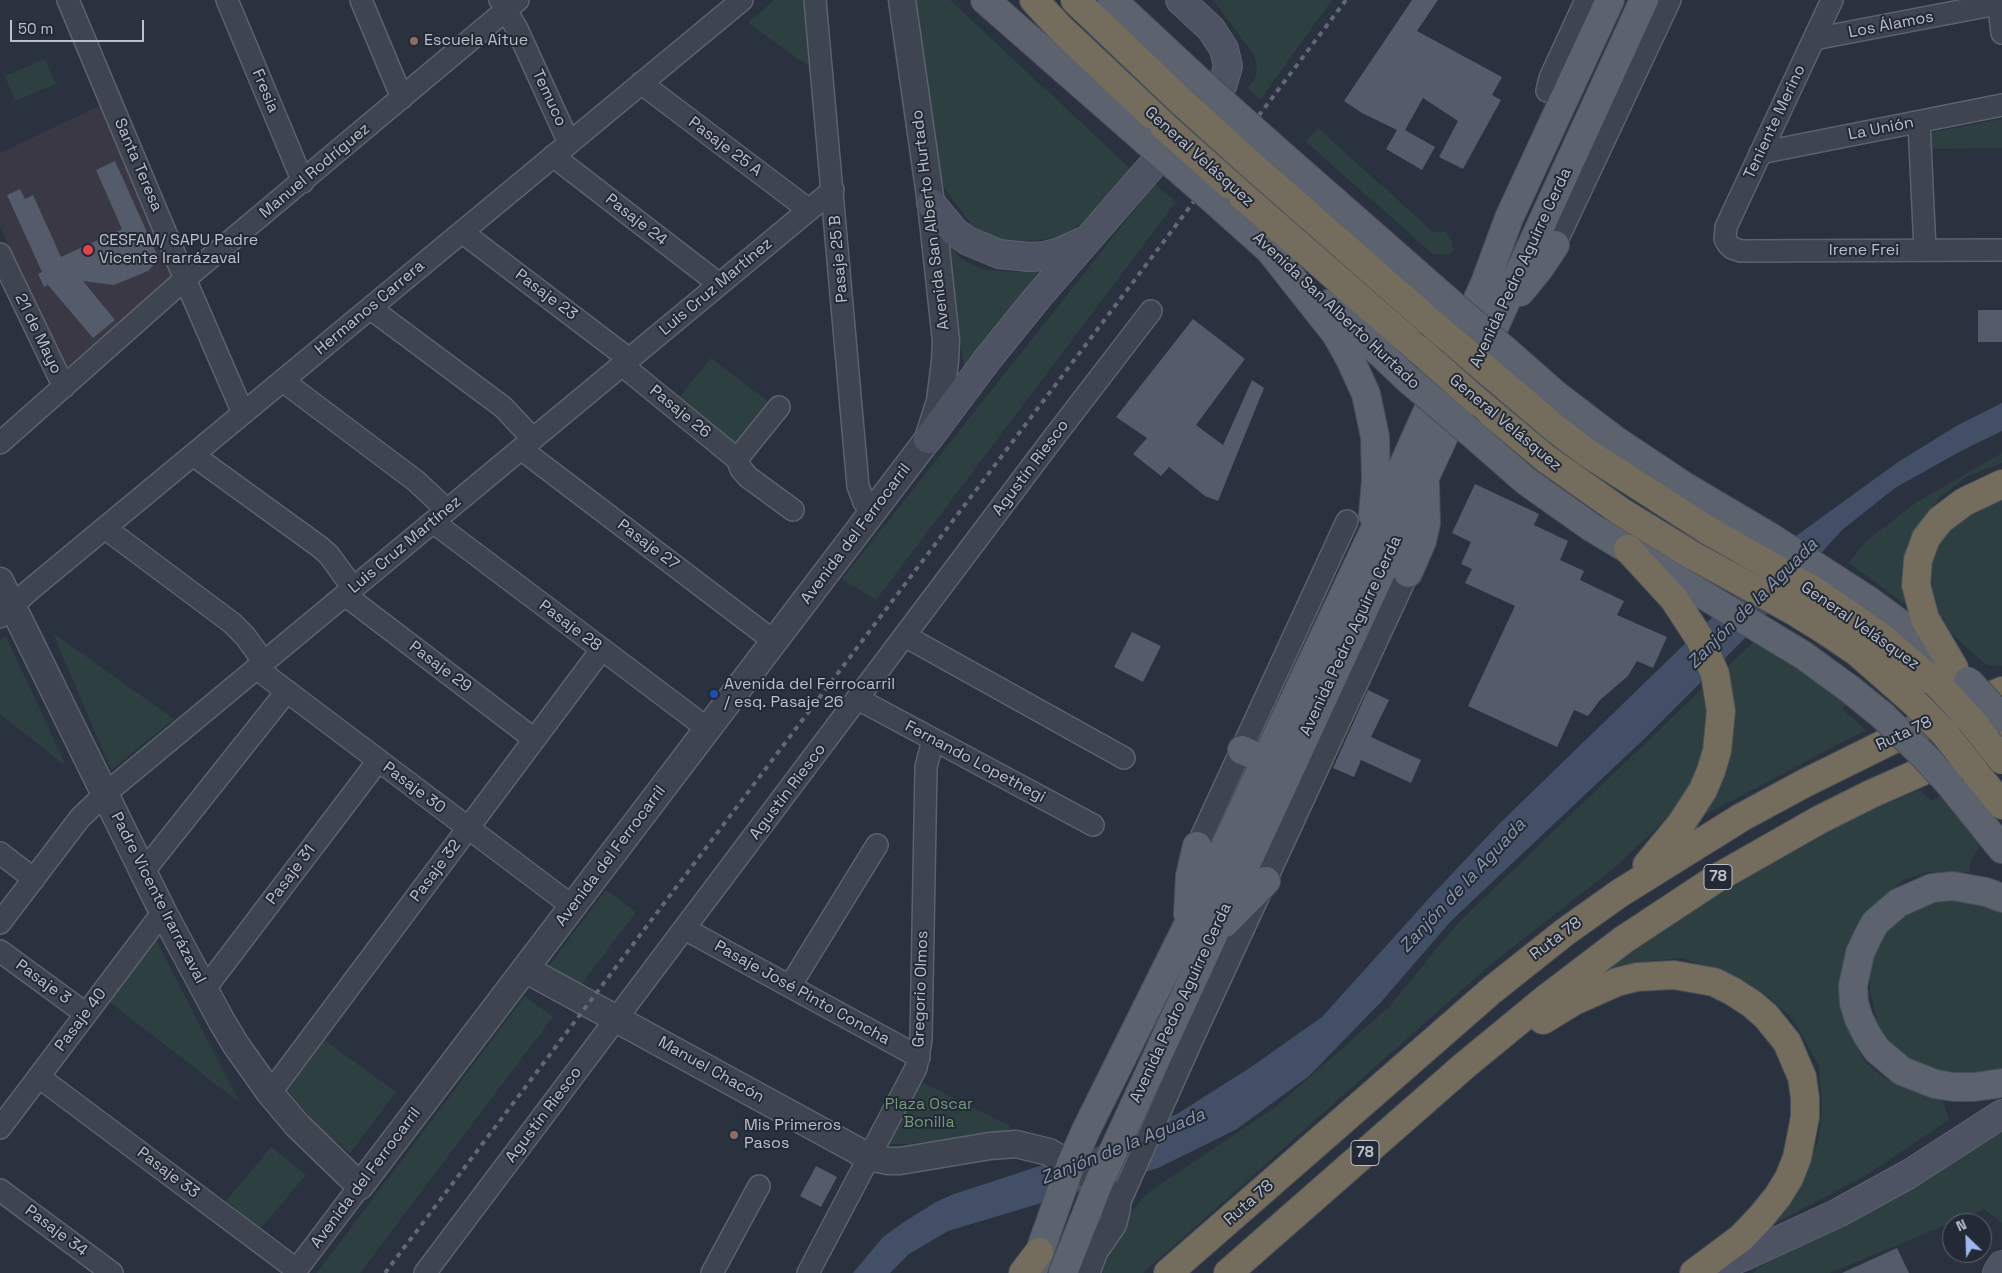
<!DOCTYPE html>
<html>
<head>
<meta charset="utf-8">
<style>
  body { margin:0 }
  #map { position:relative; width:2002px; height:1273px; overflow:hidden; background:#2a323f; font-family:"Space Grotesk",sans-serif }
  canvas { display:block }
  .north { position:absolute; left:1942px; top:1213px; width:50px; height:50px; box-sizing:border-box; background:#232935; border:1px solid #606571; border-radius:50%; rotate:336deg; font-size:14px; font-weight:700; line-height:20px; text-align:center; color:#bbc0ca }
  .north::after { content:''; display:block; margin:auto; width:18px; height:22px; background:#9db8ec; clip-path:polygon(50% 0,100% 100%,50% 72%,0 100%) }
  .scale { position:absolute; left:10px; top:20px; width:134px; height:22px; box-sizing:border-box; border:2px solid #bbc0ca; border-top:0; padding-left:6px; font-size:15px; line-height:18px; white-space:nowrap; color:#bbc0ca; -webkit-text-stroke:4px #232935; paint-order:stroke }
</style>
</head>
<body>
<div id="map">
<canvas width="2002" height="1273"></canvas>
<div class="north">N</div>
<div class="scale">50 m</div>
</div>
<script>
const ctx = document.querySelector('canvas').getContext('2d');
ctx.lineJoin = 'round';
function fillPath(path, color) {
  ctx.fillStyle = color;
  ctx.fill(path, 'evenodd');
}
function shape(rows) {
  const path = new Path2D();
  for (const r of rows) {
    path.moveTo(r[0], r[1]);
    for (let i = 2; i < r.length; i += 2) path.lineTo(r[i], r[i + 1]);
  }
  return path;
}
function trace(path, color, width, dash) {
  ctx.strokeStyle = color;
  ctx.lineWidth = width;
  ctx.lineCap = dash ? 'butt' : 'round';
  ctx.setLineDash(dash || []);
  ctx.stroke(path);
}
function label(font, color, halo, rows, align = 'center') {
  ctx.font = font + ' "Space Grotesk",sans-serif';
  ctx.lineWidth = 4;
  ctx.setLineDash([]);
  ctx.textBaseline = 'middle';
  ctx.strokeStyle = halo;
  ctx.fillStyle = color;
  for (const [text, x, y, turn = 0] of rows) {
    ctx.save();
    ctx.translate(x, y);
    ctx.rotate((+turn || 0) * Math.PI / 180);
    ctx.textAlign = isNaN(turn) ? turn : align;
    if (halo) ctx.strokeText(text, 0, 0);
    ctx.fillText(text, 0, 0);
    ctx.restore();
  }
}
const medical = shape([
  [101,105,175,274,64,369,0,226,0,153]
]);
const green = shape([
  [774,0,809,0,814,70,748,23],
  [914,0,950,0,1135,173,1092,218,1058,237,1006,245,972,226,944,187,934,164],
  [1213,0,1332,0,1260,100,1248,88,1255,78,1257,67,1254,55],
  [45,59,56,84,15,101,5,76],
  [2002,119,2002,148,1930,149,1928,133],
  [1318,128,1433,232,1446,232,1452,241,1453,251,1447,255,1433,254,1306,142],
  [1155,184,1176,202,876,600,842,579],
  [947,242,961,259,983,270,1018,272,1050,265,965,372],
  [711,358,775,407,738,453,674,404],
  [2002,453,2002,463,1968,476,1938,499,1907,545,1901,575,1906,605,1849,563,1866,541,1917,502],
  [2002,497,2002,666,2001,666,1987,665,1940,624,1930,601,1932,560,1943,528],
  [53,633,174,719,111,770],
  [6,636,66,766,0,714,0,641],
  [1757,639,1850,702,1842,709,1866,730,1699,818,1725,669],
  [1709,682,1713,735,1703,769,1675,810,1618,865,1490,965,1143,1273,1097,1273,1120,1226,1146,1194,1277,1106,1389,1007,1457,924],
  [1920,790,1931,801,1943,795,1980,846,1971,859,1969,872,1927,872,1903,880,1879,901,1848,943,1840,986,1851,1026,1863,1060,1883,1077,1910,1088,1941,1096,1949,1120,1865,1176,1768,1227,1818,1143,1822,1109,1819,1065,1792,1018,1766,995,1725,972,1681,958,1632,963,1590,977,1691,905,1824,830],
  [606,890,636,912,578,989,548,967],
  [1939,895,2002,907,2002,1070,1955,1077,1914,1067,1888,1045,1880,1032,1870,992,1870,975,1874,957,1882,939,1891,925,1906,912],
  [155,938,240,1103,107,1000],
  [525,996,553,1017,360,1273,317,1273],
  [323,1039,396,1092,350,1153,316,1125,287,1089],
  [918,1080,1010,1126,1009,1132,908,1144,879,1144],
  [2002,1129,2002,1223,1984,1209,1830,1273,1753,1273,1757,1268,1841,1223],
  [271,1147,306,1175,260,1229,226,1201]
]);
const water = shape([
  [2002,403,2002,431,1961,451,1895,488,1842,530,1746,637,1644,739,1451,921,1381,1002,1309,1076,1237,1129,1158,1168,948,1231,909,1254,890,1273,853,1273,883,1237,904,1222,936,1202,954,1194,1092,1149,1177,1114,1251,1067,1322,1017,1432,895,1500,823,1796,536,1898,462,1958,425]
]);
const building = shape([
  [1412,0,1438,0,1417,31,1502,77,1492,95,1501,100,1463,169,1439,157,1458,121,1423,98,1405,130,1435,147,1422,170,1386,149,1397,130,1362,113,1344,101],
  [115,161,159,259,148,271,114,285,83,281,115,320,93,338,48,285,44,287,38,274,42,272,7,195,20,189,25,199,33,195,61,257,122,229,96,170],
  [1978,310,2002,310,2002,342,1978,342],
  [1193,319,1245,359,1196,425,1223,445,1252,380,1264,388,1218,501,1205,496,1169,467,1161,476,1133,454,1147,438,1116,417],
  [1475,484,1539,514,1534,525,1568,541,1560,560,1584,571,1580,580,1624,601,1617,615,1667,637,1653,668,1637,661,1628,676,1600,700,1588,716,1574,710,1557,747,1468,706,1515,606,1465,583,1472,569,1461,564,1471,542,1452,533],
  [1132,632,1161,646,1143,682,1114,667],
  [1368,690,1389,700,1371,737,1421,760,1411,783,1361,760,1354,777,1333,768],
  [816,1166,837,1177,821,1207,800,1196],
  [1897,1248,1909,1273,1842,1273]
]);
const minor = shape([
  [68,0,185,279,243,413],
  [227,0,303,182],
  [361,0,402,98],
  [500,0,517,29,569,143],
  [815,0,858,486,864,502,873,513],
  [1832,0,1726,227,1725,239,1728,244,1732,248,1741,251,2002,250],
  [1998,0,2002,33],
  [1814,39,1997,4],
  [641,83,809,210],
  [1547,91,1550,78,1586,0],
  [1919,122,1925,250],
  [1760,153,2002,105],
  [553,156,719,284],
  [462,232,629,359],
  [1555,245,1670,0],
  [0,254,64,387],
  [370,308,503,407,533,439],
  [622,365,737,459,741,469,748,477,793,510],
  [283,381,416,481,447,510],
  [0,443,185,279,518,0],
  [521,449,775,642],
  [193,455,320,547,329,555,353,588],
  [737,459,779,407],
  [433,522,708,729],
  [105,528,232,623,245,636,264,662],
  [345,595,534,739],
  [0,617,31,589,742,0],
  [905,636,1124,758],
  [256,668,572,906],
  [858,699,1093,825],
  [1197,846,1347,521],
  [0,853,34,879],
  [143,872,287,691],
  [0,923,80,818,105,794,833,190],
  [685,929,919,1057],
  [0,951,86,1014],
  [790,986,877,845],
  [204,990,378,761],
  [39,1077,297,1270],
  [270,1093,602,649],
  [0,1128,163,912],
  [0,1190,112,1273],
  [1117,1208,1191,1042,1408,573],
  [294,1273,360,1186],
  [425,1273,1048,445,1151,311],
  [712,1273,759,1186],
  [808,1273,916,1068,921,1040,926,767,933,740]
]);
const tertiary = shape([
  [0,581,163,912,221,1020,236,1045,270,1093,297,1125,360,1186,928,439,940,401,945,361,946,341,931,203,902,0],
  [525,969,869,1157,888,1161,900,1161,990,1146,1016,1144,1049,1152,1099,1182,1114,1198,1117,1208,1113,1224,1095,1250],
  [1086,1273,1101,1234]
]);
const secondary = shape([
  [931,203,955,232,968,241,999,254,1029,257,1045,256,1060,252,1082,242],
  [928,439,987,360,1037,298,1223,84,1228,66,1224,49,1211,29,1180,0],
  [1702,1273,1747,1255,1838,1213,1909,1174,2002,1114],
  [1997,1273,2002,1265]
]);
const primary = shape([
  [985,0,1147,142],
  [1112,0,1201,83],
  [1267,142,1447,300],
  [1216,202,1282,261],
  [1268,248,1336,334,1350,359,1366,394,1375,437,1376,480,1373,515],
  [1520,292,1539,269,1555,245],
  [1328,304,1409,380],
  [1505,350,1556,395,1615,440,1684,486,1772,538,1868,600,1902,625,1949,663],
  [1480,358,1644,0],
  [1470,432,1526,481,1591,527,1803,655,1851,690,1883,716],
  [1408,573,1422,541,1426,523,1425,485],
  [1242,750,1265,760],
  [1948,782,2002,849],
  [2002,898,1986,892,1953,886,1932,888,1898,903,1875,923,1868,936,1860,953,1853,986,1854,1003,1859,1019,1867,1035,1877,1050,1902,1071,1935,1084,1954,1087,1974,1087,2002,1083],
  [1188,914,1190,876,1197,846],
  [1225,923,1266,881],
  [1032,1273,1071,1164,1086,1130,1188,925,1373,533,1485,283,1509,218,1610,0],
  [1063,1273,1099,1182,1462,397]
]);
const motorway = shape([
  [1034,0,1060,28,1164,126],
  [1075,0,1184,104],
  [1248,162,1429,321],
  [1229,184,1418,349],
  [1491,374,1557,430,1589,454,1709,531,1816,592,1880,636,1944,691],
  [1478,402,1545,458,1620,511,1690,554,1794,611,1823,629,1857,652,1915,703],
  [1628,549,1674,599,1700,639,1715,674,1721,711,1717,751,1711,771,1703,790,1681,824,1647,865],
  [1954,668,1925,619,1916,585,1918,560,1926,538,1940,520,1964,502,2002,484],
  [1975,772,2002,805],
  [1543,1020,1574,1001,1617,982,1637,977,1674,975,1714,982,1732,991,1752,1004,1766,1016,1787,1042,1802,1077,1805,1098,1805,1117,1797,1158,1789,1178,1778,1196,1761,1217,1741,1238,1694,1273],
  [1023,1273,1039,1252],
  [1168,1273,1492,990,1565,932,1620,893,1742,817,1805,783,1902,735,2002,691],
  [1228,1273,1464,1066,1543,1001,1623,940,1717,878,1819,820,1871,794,2002,736]
]);
const rail = shape([
  [385,1273,1346,0]
]);
const primaryBridge = shape([
  [1201,83,1267,142],
  [1147,142,1216,202],
  [1447,300,1505,350],
  [1409,380,1470,432],
  [1968,681,2002,718],
  [1883,716,1925,757,1948,782]
]);
const motorwayBridge = shape([
  [1184,104,1248,162],
  [1164,126,1229,184],
  [1429,321,1491,374],
  [1418,349,1478,402],
  [1944,691,1973,723,2002,760],
  [1915,703,1945,734,1975,772]
]);
const markers = [
  [414,41,5,"#8d6e63"],
  [88,250,6,"#e0444e"],
  [714,694,5,"#1a4fb4"],
  [734,1135,5,"#8d6e63"]
];
const shields = [
  [1718,877,28],
  [1365,1153,28]
];
const shieldNames = [
  ["78",1718,877],
  ["78",1365,1153]
];
const streetNames = [
  ["Los Álamos",1891,25,-11],
  ["Fresia",265,91,67],
  ["Temuco",549,98,65],
  ["Teniente Merino",1775,122,-65],
  ["La Unión",1881,129,-11],
  ["Pasaje 25 A",725,147,37],
  ["General Velásquez",1199,157,42],
  ["Santa Teresa",138,165,67],
  ["Manuel Rodríguez",315,171,-40],
  ["Pasaje 24",636,220,38],
  ["Avenida San Alberto Hurtado",931,220,-97],
  ["Irene Frei",1864,251],
  ["Pasaje 25 B",839,259,-95],
  ["Avenida Pedro Aguirre Cerda",1521,268,-65],
  ["Luis Cruz Martínez",716,287,-40],
  ["Pasaje 23",546,295,37],
  ["Hermanos Carrera",370,308,-40],
  ["Avenida San Alberto Hurtado",1336,311,43],
  ["21 de Mayo",38,334,64],
  ["Pasaje 26",680,412,39],
  ["General Velásquez",1505,423,40],
  ["Agustín Riesco",1031,468,-53],
  ["Avenida del Ferrocarril",856,534,-53],
  ["Luis Cruz Martínez",405,545,-40],
  ["Pasaje 27",648,545,37],
  ["Pasaje 28",570,626,37],
  ["General Velásquez",1860,626,35],
  ["Avenida Pedro Aguirre Cerda",1351,636,-65],
  ["Pasaje 29",440,667,37],
  ["Ruta 78",1904,734,-25],
  ["Fernando Lopethegi",975,762,28],
  ["Pasaje 30",414,788,37],
  ["Agustín Riesco",788,792,-53],
  ["Avenida del Ferrocarril",611,856,-53],
  ["Pasaje 32",436,871,-53],
  ["Pasaje 31",291,875,-53],
  ["Padre Vicente Irarrázaval",158,898,63],
  ["Ruta 78",1556,939,-37],
  ["Pasaje 3",43,982,36],
  ["Gregorio Olmos",921,989,-88],
  ["Pasaje José Pinto Concha",802,993,29],
  ["Avenida Pedro Aguirre Cerda",1181,1003,-65],
  ["Pasaje 40",81,1020,-53],
  ["Manuel Chacón",711,1070,29],
  ["Agustín Riesco",544,1115,-53],
  ["Pasaje 33",168,1173,37],
  ["Avenida del Ferrocarril",366,1178,-53],
  ["Ruta 78",1249,1203,-41],
  ["Pasaje 34",56,1231,37]
];
const poiNames = [
  ["Escuela Aitue",424,41],
  ["CESFAM/ SAPU Padre",99,241],
  ["Vicente Irarrázaval",99,259],
  ["Avenida del Ferrocarril",724,685],
  ["/ esq. Pasaje 26",724,703],
  ["Mis Primeros",744,1126],
  ["Pasos",744,1144]
];
const parkNames = [
  ["Plaza Oscar",929,1105],
  ["Bonilla",929,1123]
];
const waterNames = [
  ["Zanjón de la Aguada",1753,604,-45],
  ["Zanjón de la Aguada",1463,886,-47],
  ["Zanjón de la Aguada",1123,1147,-22]
];
fillPath(medical, '#3a3844');
fillPath(green, '#2d3f41');
fillPath(water, '#424f66');
fillPath(building, '#545b6a');
trace(minor, '#5c626d', 24);
trace(tertiary, '#5c626d', 29);
trace(secondary, '#5c626d', 30);
trace(primary, '#484d59', 30);
trace(motorway, '#494f5a', 30);
trace(minor, '#3e4450', 21);
trace(tertiary, '#3e4450', 26);
trace(secondary, '#4d5362', 28);
trace(primary, '#5c636f', 28);
trace(motorway, '#746c5c', 28);
trace(rail, '#616876', 4, [5, 5]);
trace(primaryBridge, '#484d59', 30, []);
trace(motorwayBridge, '#494f5a', 30, []);
trace(primaryBridge, '#5c636f', 28);
trace(motorwayBridge, '#746c5c', 28);
for (const [x, y, r, color] of markers) {
  const dot = new Path2D();
  dot.arc(x, y, r, 0, 2 * Math.PI);
  ctx.fillStyle = color;
  ctx.fill(dot);
  trace(dot, '#232935', 2);
}
for (const [x, y, w] of shields) {
  const box = new Path2D();
  box.roundRect(x - w / 2, y - 12.5, w, 25, 4);
  ctx.fillStyle = '#232935';
  ctx.fill(box);
  trace(box, '#bbc0ca', 1);
}
label('bold 15px', '#bbc0ca', null, shieldNames);
label('16px', '#bbc0ca', '#232935', streetNames);
label('16px', '#bbc0ca', '#232935', poiNames, 'left');
label('16px', '#75987f', '#232935', parkNames);
label('italic 18px', '#8695ad', '#232935', waterNames);
</script>
</body>
</html>
